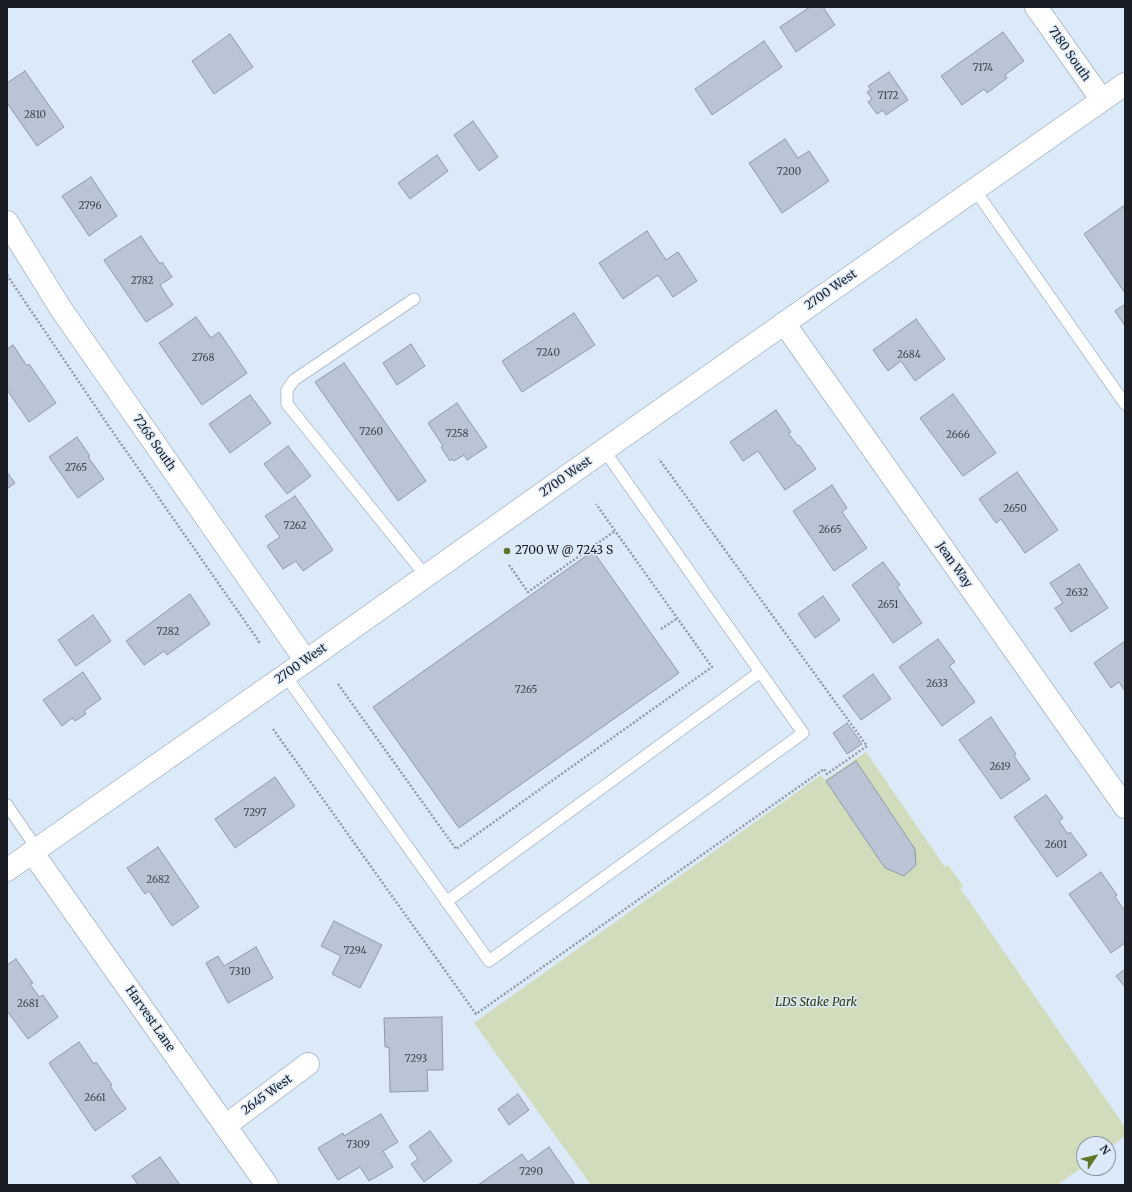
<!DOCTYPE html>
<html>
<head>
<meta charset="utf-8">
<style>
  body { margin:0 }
  #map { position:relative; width:1132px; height:1192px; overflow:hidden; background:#dce9f8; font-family:Merriweather,serif }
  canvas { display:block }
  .frame { position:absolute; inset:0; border:8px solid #1a1e24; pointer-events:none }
  .north { position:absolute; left:1076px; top:1136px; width:40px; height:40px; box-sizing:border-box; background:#dce9f8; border:1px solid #8e98a3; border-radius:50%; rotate:55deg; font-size:11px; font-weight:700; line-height:16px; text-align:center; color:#1a1e24 }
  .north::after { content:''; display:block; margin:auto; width:14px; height:18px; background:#5e7527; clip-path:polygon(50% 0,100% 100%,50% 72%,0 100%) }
</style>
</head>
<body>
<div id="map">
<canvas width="1132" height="1192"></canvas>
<div class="frame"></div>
<div class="north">N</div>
</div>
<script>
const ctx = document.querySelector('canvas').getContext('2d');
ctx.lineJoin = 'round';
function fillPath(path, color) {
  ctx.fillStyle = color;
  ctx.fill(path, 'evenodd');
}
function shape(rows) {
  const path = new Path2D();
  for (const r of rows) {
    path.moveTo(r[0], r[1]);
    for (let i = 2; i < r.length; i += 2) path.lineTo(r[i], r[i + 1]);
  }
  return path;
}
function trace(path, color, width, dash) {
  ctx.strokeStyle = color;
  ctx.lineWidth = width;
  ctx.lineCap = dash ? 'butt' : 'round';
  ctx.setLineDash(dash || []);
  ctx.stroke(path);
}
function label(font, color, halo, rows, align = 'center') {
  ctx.font = font + ' Merriweather,serif';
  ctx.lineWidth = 3;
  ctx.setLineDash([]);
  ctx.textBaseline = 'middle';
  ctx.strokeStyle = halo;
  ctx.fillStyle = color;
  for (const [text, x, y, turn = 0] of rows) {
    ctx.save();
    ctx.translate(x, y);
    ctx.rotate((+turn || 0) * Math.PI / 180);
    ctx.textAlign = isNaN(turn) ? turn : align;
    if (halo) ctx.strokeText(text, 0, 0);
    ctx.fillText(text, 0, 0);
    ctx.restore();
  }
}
const green = shape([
  [866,752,945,867,948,865,963,886,960,888,1125,1127,1125,1136,1108,1149,1108,1144,1084,1144,1084,1166,1057,1185,591,1185,474,1023,821,775,825,780]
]);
const building = shape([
  [810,7,823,7,835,25,796,52,780,27,810,7],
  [1003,32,1024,61,1005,75,1007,78,987,93,984,89,962,105,941,76,1003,32],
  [230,34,253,67,214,94,192,61,230,34],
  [764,41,782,67,712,115,695,89,764,41],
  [25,71,64,127,37,146,7,103,7,83,25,71],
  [889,72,908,100,886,115,883,110,877,114,868,102,872,99,867,92,871,90,868,86,889,72],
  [473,121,498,157,479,171,454,135,473,121],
  [785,139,798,158,809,151,829,181,782,213,749,163,785,139],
  [437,155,448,171,410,199,398,183,437,155],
  [91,177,117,216,89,236,62,196,91,177],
  [1125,205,1125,293,1084,234,1125,205],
  [647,231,666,260,678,252,697,281,673,297,658,275,623,299,599,263,647,231],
  [141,236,160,264,162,262,172,277,160,285,173,305,146,322,104,260,141,236],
  [1125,304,1125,326,1115,311,1125,304],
  [574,313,595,345,522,392,502,361,574,313],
  [196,317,211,338,219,332,247,373,202,405,159,343,196,317],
  [916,319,945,359,915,381,901,361,888,371,873,350,916,319],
  [411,344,425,366,397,385,383,363,411,344],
  [13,345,27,366,29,364,56,403,29,422,7,390,7,349,13,345],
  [344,363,426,481,398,501,315,382,344,363],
  [953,394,996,453,963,476,920,418,953,394],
  [250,395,271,423,230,453,209,424,250,395],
  [457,403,487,447,467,460,464,455,454,461,452,459,450,461,441,447,443,446,428,423,457,403],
  [776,410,791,432,788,433,798,446,799,445,816,469,785,490,758,451,743,461,730,442,776,410],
  [77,437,90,456,88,457,104,479,78,498,49,457,77,437],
  [288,446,311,476,287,494,264,464,288,446],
  [7,472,15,483,7,489,7,472],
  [1017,472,1058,530,1025,553,1001,519,996,523,979,499,1017,472],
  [832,485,847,508,842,512,867,548,834,571,793,511,832,485],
  [295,496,333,550,303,571,296,561,283,569,267,546,280,537,265,516,295,496],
  [593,551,679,673,459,828,373,707,593,551],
  [883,562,900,585,897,587,922,623,893,643,852,585,883,562],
  [1079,564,1108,608,1071,632,1055,608,1063,603,1050,583,1079,564],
  [190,594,210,624,167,655,164,651,144,665,126,641,190,594],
  [823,596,840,620,815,638,798,614,823,596],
  [93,615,111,641,76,666,58,640,93,615],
  [938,639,955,662,949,666,975,702,942,726,899,667,938,639],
  [1125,641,1125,690,1124,690,1119,682,1111,688,1094,663,1125,641],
  [83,672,101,699,84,711,86,714,75,721,72,718,62,726,43,700,83,672],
  [873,674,891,699,861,720,843,696,873,674],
  [991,717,1016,754,1014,756,1030,779,1001,799,959,740,991,717],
  [847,723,862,744,847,754,833,733,847,723],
  [856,761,915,849,916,865,904,876,885,868,826,781,856,761],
  [275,777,295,806,235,848,215,819,275,777],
  [1046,795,1063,818,1059,821,1068,834,1070,832,1087,855,1057,877,1014,817,1046,795],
  [158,847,199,907,172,926,149,891,145,894,127,868,158,847],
  [1101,872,1117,895,1115,897,1125,911,1125,943,1111,953,1069,894,1101,872],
  [334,921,382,945,360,988,332,974,341,956,321,946,334,921],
  [256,947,273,978,228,1003,206,963,218,956,224,966,256,947],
  [16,959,33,983,30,984,39,997,43,995,58,1017,28,1039,7,1011,7,965,16,959],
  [1125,969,1125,987,1116,976,1125,969],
  [442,1017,443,1070,427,1070,428,1091,390,1092,389,1047,385,1047,384,1018,442,1017],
  [79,1042,94,1064,96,1062,112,1085,110,1086,126,1109,95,1131,49,1063,79,1042],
  [518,1094,529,1110,509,1125,498,1109,518,1094],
  [381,1114,398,1142,383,1151,393,1167,369,1181,360,1167,338,1180,318,1148,343,1133,344,1136,381,1114],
  [430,1131,452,1161,424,1182,411,1164,418,1159,409,1146,430,1131],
  [549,1147,574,1183,571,1185,478,1185,522,1154,528,1162,549,1147],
  [160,1157,180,1185,138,1185,132,1176,160,1157]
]);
const path = shape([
  [7,275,110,428,258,640,260,644],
  [509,565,528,592,615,531],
  [661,629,678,618],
  [338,684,456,849,712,667,596,504],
  [273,729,476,1014,824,769,827,774,867,746,659,459]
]);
const service = shape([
  [975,190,1125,404],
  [414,299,294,380,287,390,287,404,425,575],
  [285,675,489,961,803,733,604,450],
  [7,805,37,849],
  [446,902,760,672]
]);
const minor = shape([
  [1036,7,1102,100],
  [7,222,61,309,306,661],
  [784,323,1125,807],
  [32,852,267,1185],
  [225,1126,308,1064]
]);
const secondary = shape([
  [7,870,306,661,604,450,1125,84]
]);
const markers = [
  [507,551,4,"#5e7527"]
];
const numberNames = [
  ["7174",983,68],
  ["7172",888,96],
  ["2810",35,115],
  ["7200",789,172],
  ["2796",90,206],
  ["2782",142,281],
  ["7240",548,353],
  ["2684",909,355],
  ["2768",203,358],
  ["7260",371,432],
  ["7258",457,434],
  ["2666",958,435],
  ["2765",76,468],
  ["2650",1015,509],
  ["7262",295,526],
  ["2665",830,530],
  ["2632",1077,593],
  ["2651",888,605],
  ["7282",168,632],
  ["2633",937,684],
  ["7265",526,690],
  ["2619",1000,767],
  ["7297",255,813],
  ["2601",1056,845],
  ["2682",158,880],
  ["7294",355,951],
  ["7310",240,972],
  ["2681",28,1004],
  ["7293",416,1059],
  ["2661",95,1098],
  ["7309",358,1145],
  ["7290",531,1172]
];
const streetNames = [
  ["7180 South",1069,54,55],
  ["2700 West",831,290,-35],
  ["7268 South",154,443,55],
  ["2700 West",566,477,-35],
  ["Jean Way",954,565,55],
  ["2700 West",301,664,-35],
  ["Harvest Lane",150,1019,55],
  ["2645 West",267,1095,-36]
];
const poiNames = [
  ["2700 W @ 7243 S",515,551]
];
const parkNames = [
  ["LDS Stake Park",816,1003]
];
fillPath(green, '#d0dcbc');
fillPath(building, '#b9c5d4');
trace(building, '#8e9aa8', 1);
trace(service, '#b4c0cf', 13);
trace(minor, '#b4c0cf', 24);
trace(secondary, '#b4c0cf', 24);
trace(path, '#919ba6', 2.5, [2, 2]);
trace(service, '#fff', 11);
trace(minor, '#fff', 22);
trace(secondary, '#fff', 22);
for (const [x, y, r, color] of markers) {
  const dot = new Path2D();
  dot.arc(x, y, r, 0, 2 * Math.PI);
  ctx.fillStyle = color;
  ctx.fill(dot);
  trace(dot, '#dce9f8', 1.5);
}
label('10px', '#424850', null, numberNames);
label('12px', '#1a1e24', '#dce9f8', streetNames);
label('12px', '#1a1e24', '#dce9f8', poiNames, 'left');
label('italic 12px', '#2d3b06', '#dce9f8', parkNames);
</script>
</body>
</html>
